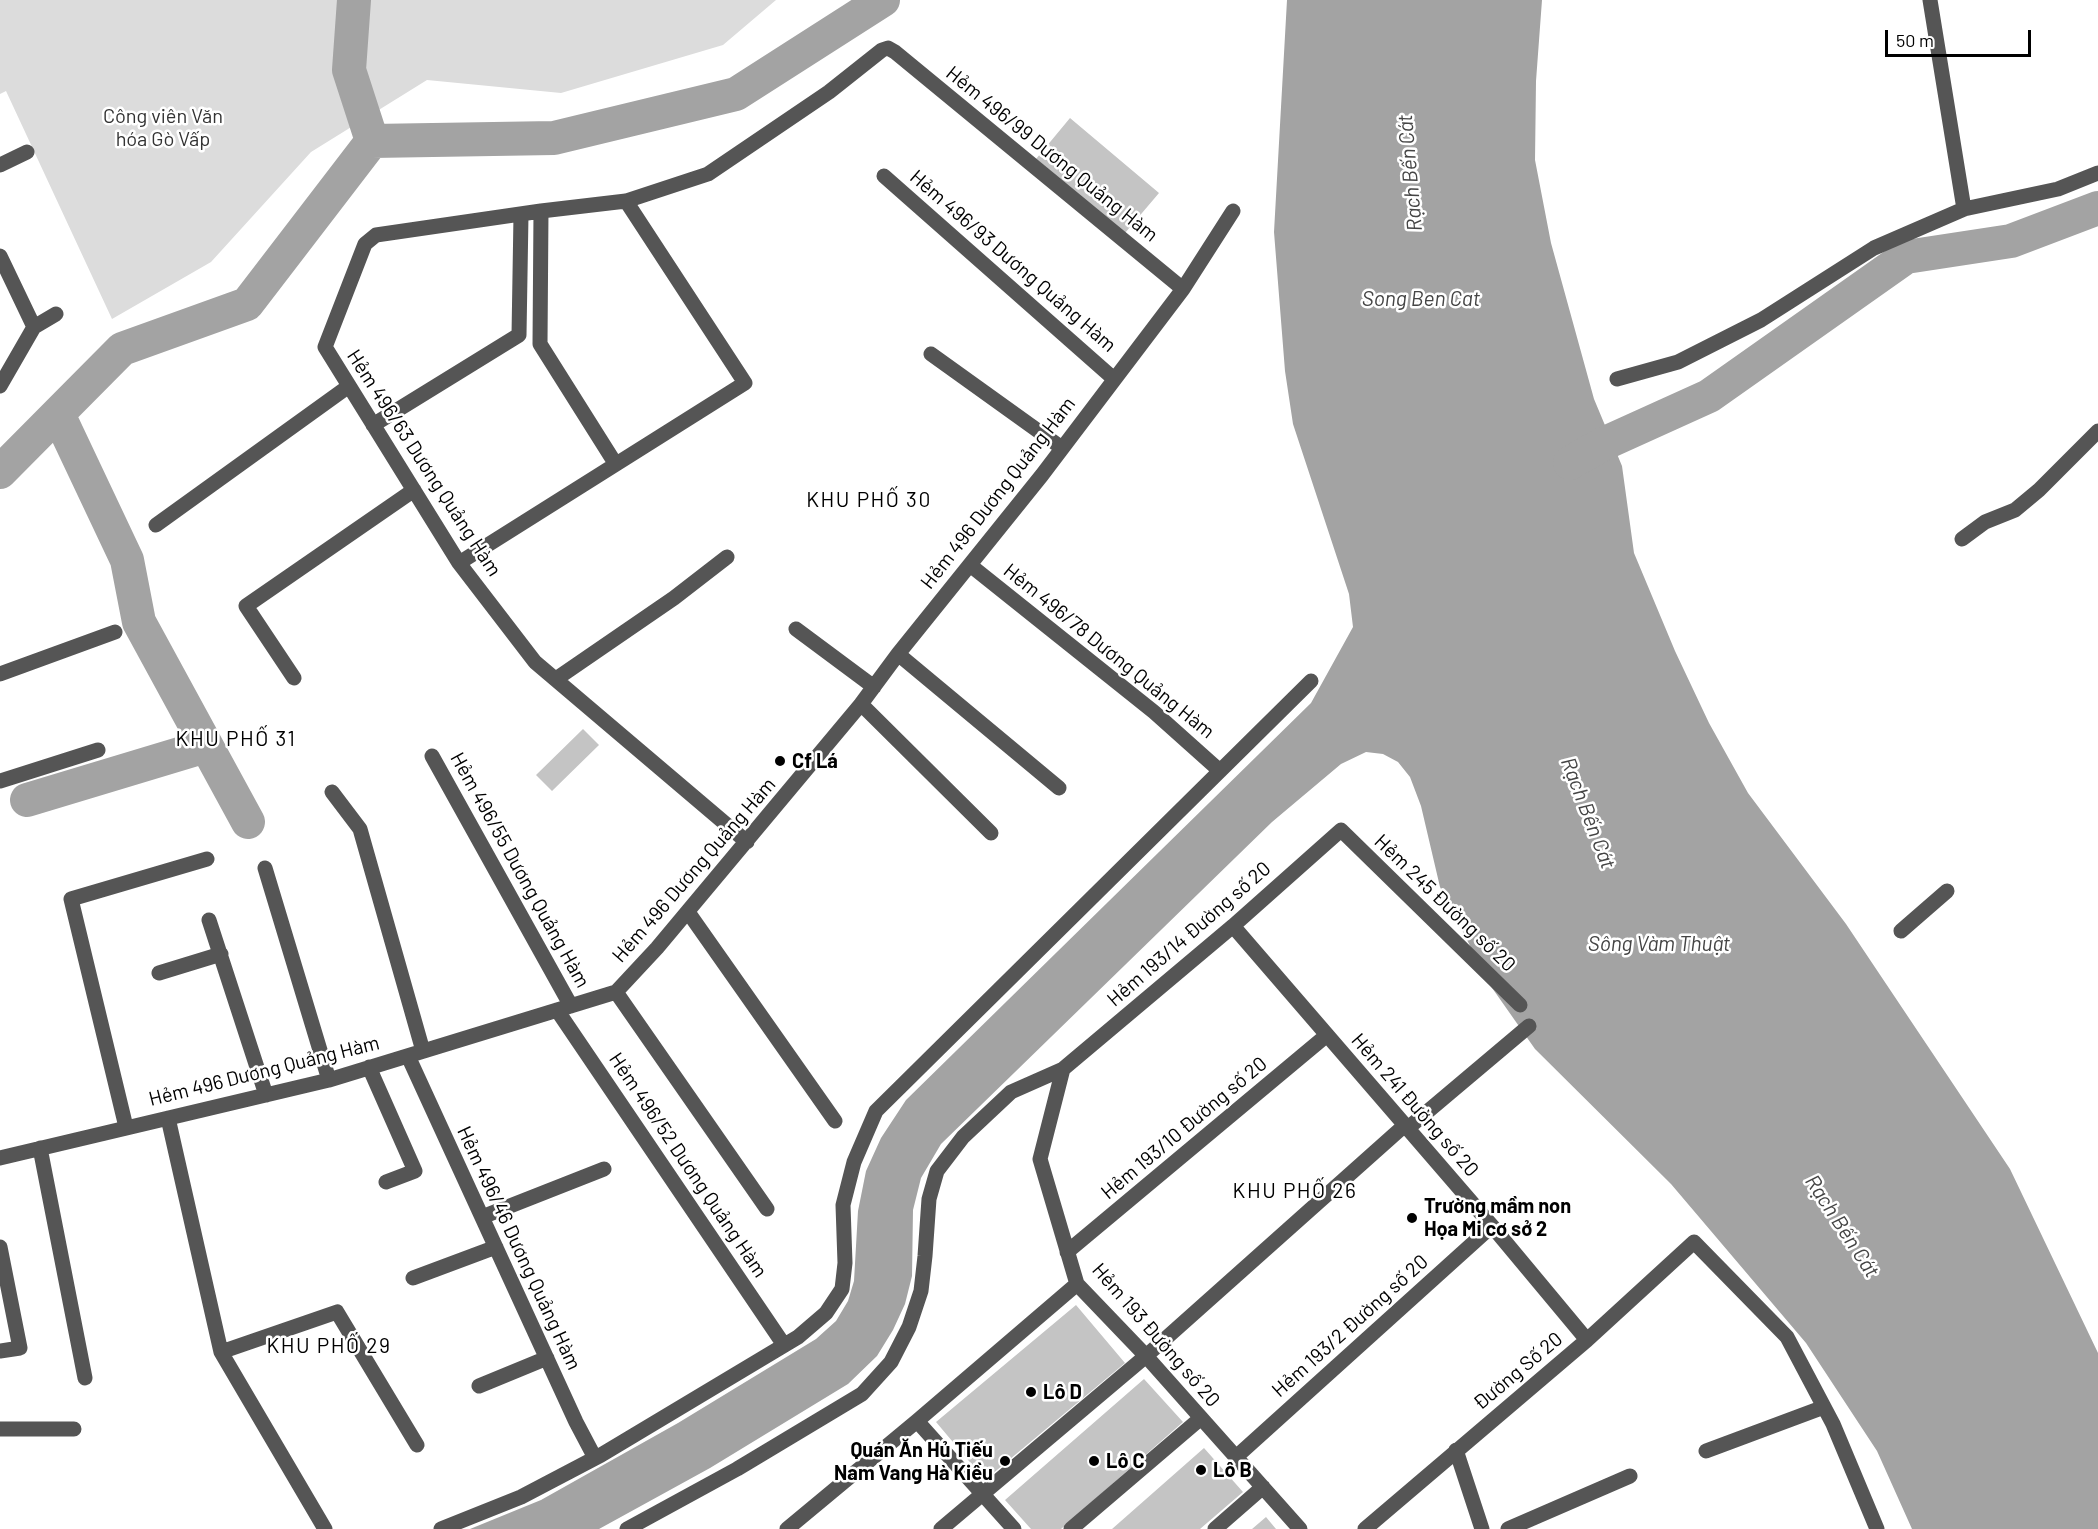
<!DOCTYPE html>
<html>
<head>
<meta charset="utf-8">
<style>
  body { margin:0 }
  #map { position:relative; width:2098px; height:1529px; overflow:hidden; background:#fff; font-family:Barlow,sans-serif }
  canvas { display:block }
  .scale { position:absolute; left:1885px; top:30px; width:146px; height:27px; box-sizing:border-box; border:3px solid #000; border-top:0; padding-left:8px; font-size:18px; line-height:21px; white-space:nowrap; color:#000; -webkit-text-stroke:4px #fff; paint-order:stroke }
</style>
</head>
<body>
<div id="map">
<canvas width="2098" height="1529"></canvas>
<div class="scale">50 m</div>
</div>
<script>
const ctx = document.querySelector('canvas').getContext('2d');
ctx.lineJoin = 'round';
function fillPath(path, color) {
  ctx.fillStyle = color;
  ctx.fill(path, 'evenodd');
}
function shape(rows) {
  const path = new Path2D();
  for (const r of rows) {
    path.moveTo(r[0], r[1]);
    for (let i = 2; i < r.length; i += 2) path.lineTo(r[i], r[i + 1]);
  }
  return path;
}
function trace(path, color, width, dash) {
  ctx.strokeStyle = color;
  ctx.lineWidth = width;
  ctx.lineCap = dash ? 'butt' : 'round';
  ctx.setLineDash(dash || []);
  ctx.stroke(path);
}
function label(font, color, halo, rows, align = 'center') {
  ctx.font = font + ' Barlow,sans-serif';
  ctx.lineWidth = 5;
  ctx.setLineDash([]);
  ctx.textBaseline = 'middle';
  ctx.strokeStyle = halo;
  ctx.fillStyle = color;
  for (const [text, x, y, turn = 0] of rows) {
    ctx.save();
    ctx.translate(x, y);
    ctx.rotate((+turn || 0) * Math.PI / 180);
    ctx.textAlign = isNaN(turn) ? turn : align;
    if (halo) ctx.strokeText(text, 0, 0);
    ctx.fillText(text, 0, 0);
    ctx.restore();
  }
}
const green = shape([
  [0,0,776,0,723,45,561,93,427,80,311,152,211,262,112,319,6,91,0,94]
]);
const water = shape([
  [1287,0,1542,0,1536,81,1535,160,1551,243,1594,399,1622,466,1634,553,1675,651,1709,723,1748,793,1846,924,2010,1169,2098,1353,2098,1529,1912,1529,1877,1451,1806,1343,1671,1184,1535,1049,1490,985,1440,887,1421,806,1410,777,1398,762,1383,754,1366,752,1341,764,1272,822,941,1144,921,1178,913,1210,912,1276,905,1304,893,1330,877,1356,848,1384,710,1468,599,1529,470,1529,541,1500,678,1423,816,1339,836,1321,848,1301,854,1281,858,1211,866,1171,881,1138,906,1100,1311,703,1353,627,1349,594,1293,424,1285,371,1274,232]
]);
const river = shape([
  [354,0,349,70,372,141,554,138,736,94,883,0],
  [58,414,127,560,139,622,248,822],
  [1570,463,1603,444,1709,396,1906,257,2011,241,2098,208],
  [0,472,122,349,247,304,372,141],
  [27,800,206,746]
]);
const building = shape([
  [1070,118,1159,193,1125,233,1036,159],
  [583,729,599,745,552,791,536,775],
  [1076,1305,1125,1363,985,1480,936,1422],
  [1144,1379,1183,1422,1061,1529,1031,1529,1005,1500],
  [1204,1448,1243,1492,1200,1529,1112,1529],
  [1266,1517,1276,1529,1252,1529]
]);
const minor = shape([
  [1930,0,1964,209],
  [0,165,27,152],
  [884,176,1114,379],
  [541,211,540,344,615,463],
  [0,256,34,327],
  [931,354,1062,448],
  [1617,379,1678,362,1761,320,1874,248,1964,209,2058,189,2098,173],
  [0,386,34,327,56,314],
  [373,425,519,335,521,215],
  [156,525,349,386],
  [1962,539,1985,522,2015,510,2039,490,2098,431],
  [459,563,745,383,626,201],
  [970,565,1154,712,1220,771],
  [796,629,874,687],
  [898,654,1059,788],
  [0,674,115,632],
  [294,678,246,606,414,490],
  [556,679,674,598,727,557],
  [861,704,991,833],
  [432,756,571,1006],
  [0,781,98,750],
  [332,792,360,829,423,1051],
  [747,842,535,662,459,563,325,347,365,244,376,235,541,211,626,201,708,174,829,92,882,50,888,48,895,52,1183,289],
  [265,868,329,1080],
  [688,912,835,1121],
  [209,920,266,1095],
  [1233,926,1492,1226,1587,1340],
  [1901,931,1947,891],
  [159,973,221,954],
  [616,992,767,1209],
  [557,1010,784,1345],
  [408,1056,576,1422,595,1458],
  [369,1067,415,1171,386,1182],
  [1063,1069,1040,1159,1077,1284,1146,1356,1300,1529],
  [168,1118,221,1352,325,1529],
  [126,1127,71,899,207,859],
  [1408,1128,1529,1026],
  [40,1148,85,1378],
  [0,1158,329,1080,616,992,657,948,861,704,898,654,1042,475,1183,289,1233,211],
  [482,1217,604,1169],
  [0,1247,20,1348,0,1351],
  [1067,1252,1327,1035],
  [413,1278,496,1247],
  [221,1352,337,1312,417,1445],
  [479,1386,547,1358],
  [917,1421,1014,1529],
  [0,1429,74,1429],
  [1456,1450,1482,1529],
  [1706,1451,1824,1407],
  [1236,1457,1492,1226],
  [441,1529,521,1497,601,1455,798,1337,826,1313,842,1289,845,1263,843,1205,854,1162,876,1111,1311,681],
  [627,1529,737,1469,862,1394,891,1362,909,1327,921,1291,925,1256,929,1199,937,1171,963,1137,1011,1092,1063,1069,1233,926,1341,830,1520,1005],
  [787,1529,917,1421,1077,1284],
  [941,1529,1146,1356,1405,1125],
  [1071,1529,1201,1418],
  [1215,1529,1263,1487],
  [1365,1529,1587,1340,1694,1242,1787,1337,1833,1424,1877,1529],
  [1508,1529,1630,1476]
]);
const markers = [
  [780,761,6,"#000"],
  [1412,1218,6,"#000"],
  [1031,1392,6,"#000"],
  [1005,1461,6,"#000"],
  [1094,1461,6,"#000"],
  [1201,1470,6,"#000"]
];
const parkNames = [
  ["Công viên Văn",163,116],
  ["hóa Gò Vấp",163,139]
];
const streetNames = [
  ["Hẻm 496/99 Dương Quảng Hàm",1052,154,39],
  ["Hẻm 496/93 Dương Quảng Hàm",1013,261,41],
  ["Hẻm 496/63 Dương Quảng Hàm",424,463,57],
  ["Hẻm 496 Dương Quảng Hàm",998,493,-52],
  ["Hẻm 496/78 Dương Quảng Hàm",1109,651,39],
  ["Hẻm 496/55 Dương Quảng Hàm",520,870,61],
  ["Hẻm 496 Dương Quảng Hàm",694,870,-49],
  ["Hẻm 245 Đường số 20",1445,903,44],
  ["Hẻm 193/14 Đường số 20",1189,934,-41],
  ["Hẻm 496 Dương Quảng Hàm",264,1071,-14],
  ["Hẻm 241 Đường số 20",1415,1105,49],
  ["Hẻm 193/10 Đường số 20",1184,1128,-40],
  ["Hẻm 496/52 Dương Quảng Hàm",688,1165,56],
  ["Hẻm 496/46 Dương Quảng Hàm",519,1248,65],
  ["Hẻm 193/2 Đường số 20",1350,1326,-42],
  ["Hẻm 193 Đường số 20",1156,1335,49],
  ["Đường Số 20",1518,1371,-40]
];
const poiNames = [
  ["Cf Lá",792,761],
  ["Trường mầm non",1424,1206],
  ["Họa Mi cơ sở 2",1424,1229],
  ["Lô D",1043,1392],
  ["Quán Ăn Hủ Tiếu",993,1450,"right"],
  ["Nam Vang Hà Kiều",993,1473,"right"],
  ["Lô C",1106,1461],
  ["Lô B",1213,1470]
];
const waterNames = [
  ["Rạch Bến Cát",1410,173,-95],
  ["Song Ben Cat",1421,299],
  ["Rạch Bến Cát",1588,813,69],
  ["Sông Vàm Thuật",1659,944],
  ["Rạch Bến Cát",1842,1226,57]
];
const neighbourhoodNames = [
  ["KHU PHỐ 30",869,500],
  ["KHU PHỐ 31",236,739],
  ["KHU PHỐ 26",1295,1191],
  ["KHU PHỐ 29",329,1346]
];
fillPath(green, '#dcdcdc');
fillPath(water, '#a3a3a3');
trace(river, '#a3a3a3', 34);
fillPath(building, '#c4c4c4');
trace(minor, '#555', 15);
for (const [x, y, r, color] of markers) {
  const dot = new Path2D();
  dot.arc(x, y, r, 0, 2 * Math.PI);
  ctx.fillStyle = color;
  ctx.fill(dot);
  trace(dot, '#fff', 2);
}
label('20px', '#333', '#fff', parkNames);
label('20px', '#000', '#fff', streetNames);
label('bold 20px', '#000', '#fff', poiNames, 'left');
label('italic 21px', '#444', '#fff', waterNames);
ctx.letterSpacing = '1.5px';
label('21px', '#000', '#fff', neighbourhoodNames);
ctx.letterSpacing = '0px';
</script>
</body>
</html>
